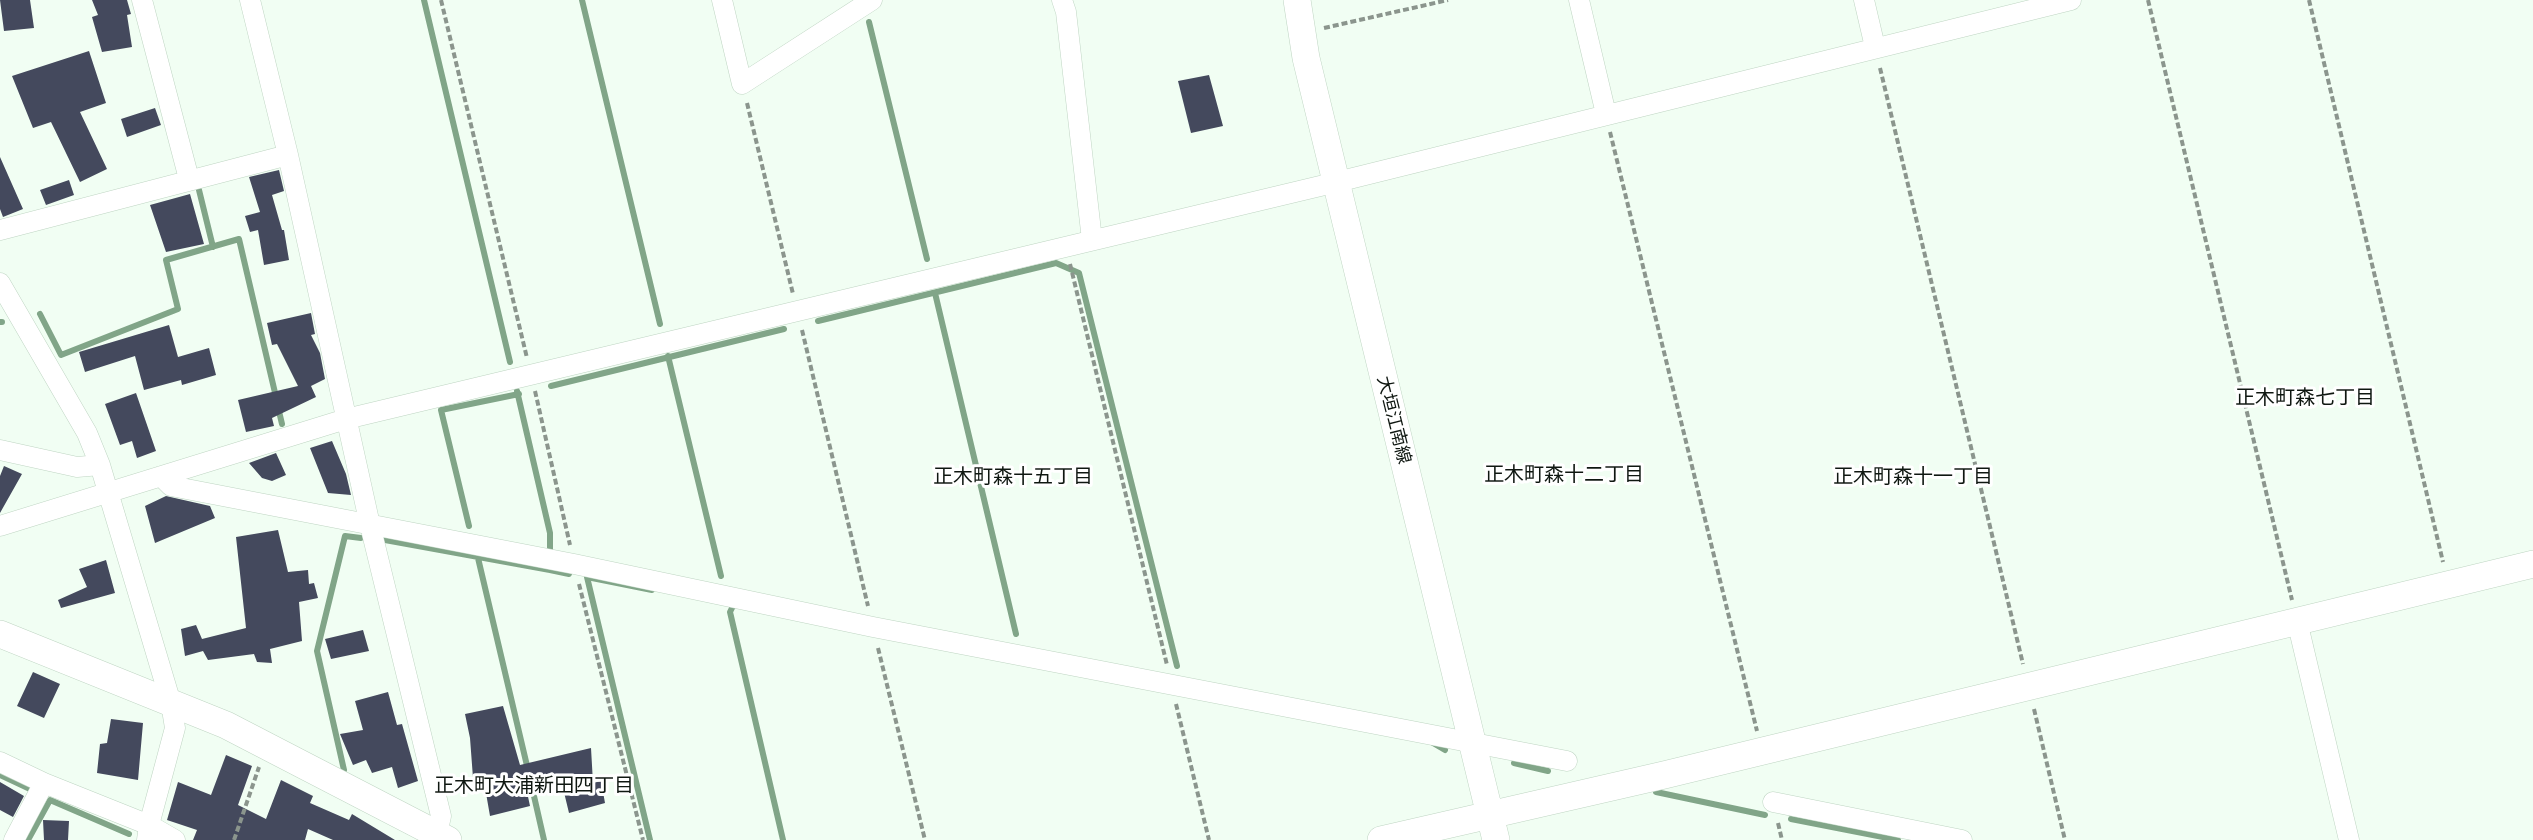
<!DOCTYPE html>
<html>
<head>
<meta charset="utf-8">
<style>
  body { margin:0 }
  canvas { display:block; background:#f1fef3 }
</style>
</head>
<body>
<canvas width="2533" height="840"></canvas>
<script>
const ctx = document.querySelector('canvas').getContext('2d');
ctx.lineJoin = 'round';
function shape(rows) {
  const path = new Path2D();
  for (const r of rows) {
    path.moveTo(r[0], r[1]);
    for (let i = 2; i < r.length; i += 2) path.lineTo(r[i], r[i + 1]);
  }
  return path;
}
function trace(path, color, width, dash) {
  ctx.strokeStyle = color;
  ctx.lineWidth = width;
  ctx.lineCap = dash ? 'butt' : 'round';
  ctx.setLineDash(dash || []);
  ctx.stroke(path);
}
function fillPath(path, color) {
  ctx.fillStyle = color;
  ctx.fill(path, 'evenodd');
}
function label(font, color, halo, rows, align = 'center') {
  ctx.font = font + ' "Asap Condensed","Noto Sans JP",sans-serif';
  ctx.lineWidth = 6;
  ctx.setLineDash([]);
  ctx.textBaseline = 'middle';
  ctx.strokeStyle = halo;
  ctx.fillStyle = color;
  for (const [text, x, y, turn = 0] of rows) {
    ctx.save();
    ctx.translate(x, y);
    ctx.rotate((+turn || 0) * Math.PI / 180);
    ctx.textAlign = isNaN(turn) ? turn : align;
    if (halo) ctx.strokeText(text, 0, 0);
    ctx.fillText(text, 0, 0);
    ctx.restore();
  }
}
const stream = shape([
  [424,0,510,362],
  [582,0,660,324],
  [869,22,927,259],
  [199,190,213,247],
  [935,293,1016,634],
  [40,314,61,355,178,309,166,260,239,239,276,397],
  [818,321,1056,263,1079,273,1177,666],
  [0,322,2,322],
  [668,356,721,576],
  [551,386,784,329],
  [517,391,550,533,550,552],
  [278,407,282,424],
  [469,526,441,410,519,394],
  [385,540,550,570],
  [478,558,528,770],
  [550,566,550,570,569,574],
  [733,606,730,612,783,840],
  [1433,743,1445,750],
  [1514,763,1548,771],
  [344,770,317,651,345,536,361,538],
  [0,775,30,789],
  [531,783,544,840],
  [1656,792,1765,815],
  [1791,819,1898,840],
  [28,840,50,800,129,834],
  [650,840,587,577,652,590]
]);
const building = shape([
  [0,0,30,0,34,28,4,31],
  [92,0,127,0,131,14,127,15,132,47,102,52,92,17,98,15],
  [89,51,106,103,80,112,107,169,80,182,51,122,33,128,12,76],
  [1209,75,1223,126,1191,133,1178,81],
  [155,108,161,125,127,137,121,119],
  [0,157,23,209,3,217,0,209],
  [279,170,284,191,272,195,282,230,284,230,289,260,264,265,258,230,250,232,245,216,260,212,249,177],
  [69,180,74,195,46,205,40,190],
  [190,194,204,244,166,252,150,205],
  [311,313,315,334,311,335,320,353,325,379,311,386,316,397,272,418,274,426,246,432,238,400,298,386,277,344,272,345,267,323],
  [169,325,178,357,209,348,216,375,182,385,181,380,144,390,135,356,85,372,79,352],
  [136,393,156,451,137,458,132,441,120,445,105,404],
  [332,441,346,474,351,495,328,493,310,448],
  [276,453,286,475,272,481,262,478,249,463],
  [4,466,22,474,0,513,0,476],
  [166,496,210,506,215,518,155,543,145,506],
  [278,530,288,572,308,570,309,584,314,583,318,598,299,602,302,641,270,649,272,663,257,662,254,654,208,660,203,651,185,656,181,629,196,625,202,639,246,628,236,537],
  [106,560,115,593,61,608,58,600,87,587,79,569],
  [363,630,369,651,331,659,325,639],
  [33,672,60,684,44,718,17,706],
  [388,692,397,725,402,724,418,781,398,788,392,767,372,773,366,760,353,765,340,734,363,730,355,701],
  [503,706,520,765,591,748,593,783,601,781,605,803,569,813,562,784,527,792,530,806,490,816,483,776,473,778,470,738,465,714],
  [111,719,143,723,138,780,97,773,100,744,107,743],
  [226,755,252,766,238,805,266,819,281,780,313,796,310,803,349,820,352,814,395,840,333,840,308,829,305,840,193,840,197,830,167,820,178,782,211,795],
  [0,782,24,796,13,817,0,810],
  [43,820,69,821,68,840,44,840]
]);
const path = shape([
  [441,0,527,358],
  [2148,0,2292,600],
  [2309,0,2443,562],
  [1324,28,1448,0],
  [1880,68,2023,664],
  [747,103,793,294],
  [1610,132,1757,731],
  [1070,264,1167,665],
  [802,330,868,606],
  [535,391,570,545],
  [579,584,643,840],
  [878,648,925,840],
  [1176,704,1209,840],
  [2034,709,2065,840],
  [1778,823,1782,840],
  [234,840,259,767]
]);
const street = shape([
  [142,0,189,179],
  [250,0,288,155,370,525,441,816,437,834],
  [722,0,742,84,872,0],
  [1062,0,1066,12,1092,240],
  [1579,0,1606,114],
  [1864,0,1875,47],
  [0,230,288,155],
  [0,283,87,433,100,465,171,703,175,728,149,825,147,840],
  [0,450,77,467,100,465],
  [161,476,171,486,574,564,873,627,1567,761],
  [0,526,346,419,1337,182,2071,0],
  [2297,621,2349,840],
  [0,762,44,783,149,825,175,840],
  [1773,802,1962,840],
  [14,840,44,783]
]);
const secondary = shape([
  [1297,0,1306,58,1496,840],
  [0,634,226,725,448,840],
  [1381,840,1664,775,2533,564]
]);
const streetNames = [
  ["大垣江南線",1394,420,76]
];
const neighbourhoodNames = [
  ["正木町森七丁目",2305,398],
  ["正木町森十二丁目",1564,475],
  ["正木町森十五丁目",1013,477],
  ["正木町森十一丁目",1913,477],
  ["正木町大浦新田四丁目",534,786]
];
trace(stream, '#81a588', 6);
fillPath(building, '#44495d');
trace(street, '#bfd5c3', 21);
trace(secondary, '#bfd5c3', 28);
trace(path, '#8b958d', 4, [6, 3]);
trace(street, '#fff', 20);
trace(secondary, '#fff', 27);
label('18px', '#0f1711', '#fff', streetNames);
label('20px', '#0f1711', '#fff', neighbourhoodNames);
</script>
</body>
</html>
